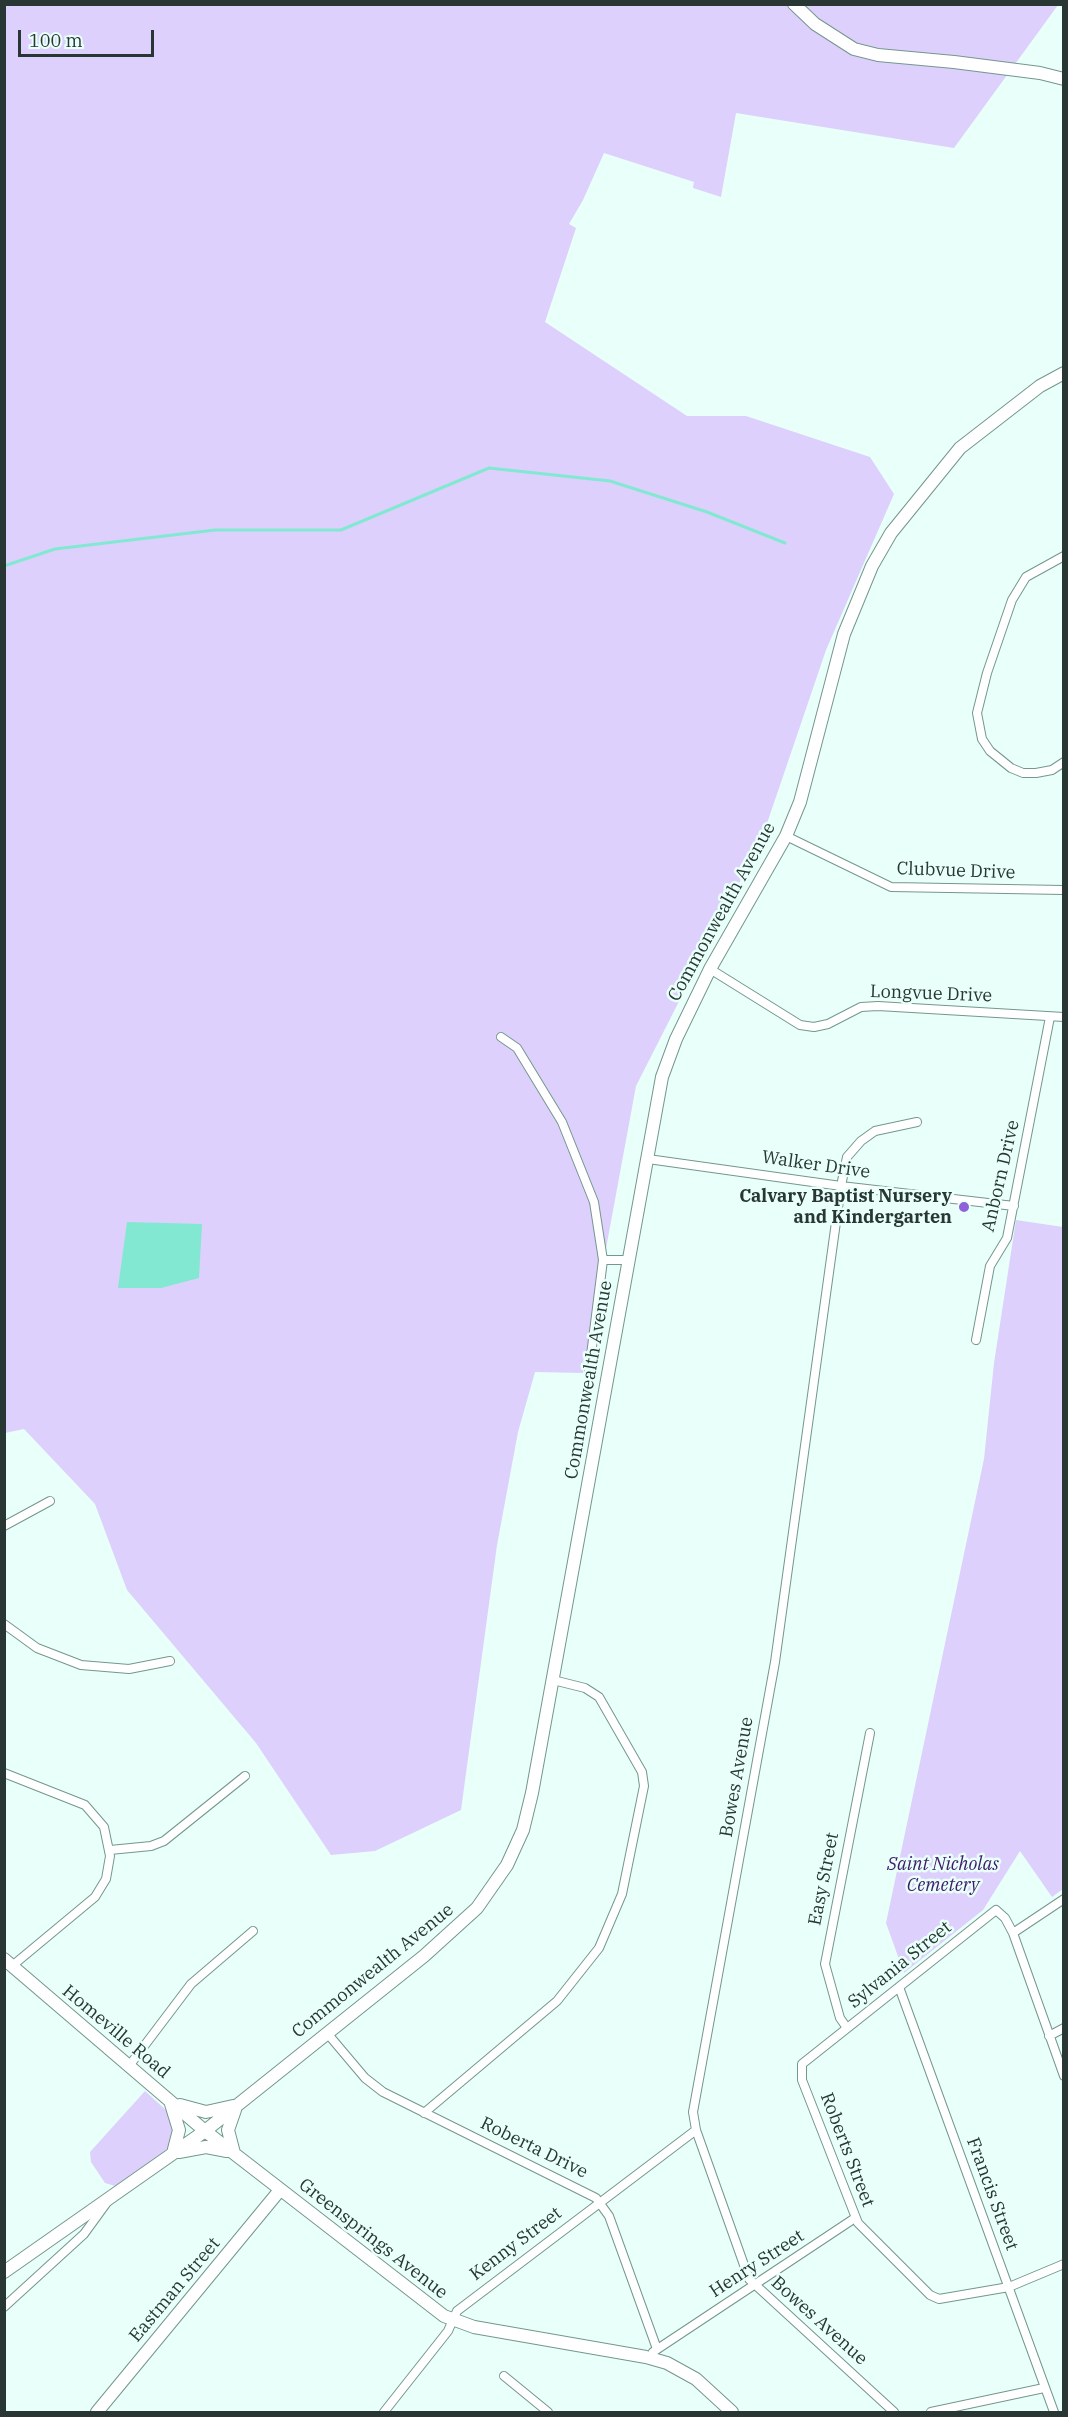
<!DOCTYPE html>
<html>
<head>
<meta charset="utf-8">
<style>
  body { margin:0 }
  #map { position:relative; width:1068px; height:2417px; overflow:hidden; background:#e9fff9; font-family:"IBM Plex Serif",serif }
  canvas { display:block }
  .frame { position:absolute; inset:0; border:6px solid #283733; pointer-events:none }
  .scale { position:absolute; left:18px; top:30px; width:136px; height:27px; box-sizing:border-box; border:3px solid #283733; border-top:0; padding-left:8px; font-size:18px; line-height:21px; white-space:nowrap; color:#283733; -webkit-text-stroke:4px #e9fff9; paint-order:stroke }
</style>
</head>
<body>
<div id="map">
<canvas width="1068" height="2417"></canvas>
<div class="frame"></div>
<div class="scale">100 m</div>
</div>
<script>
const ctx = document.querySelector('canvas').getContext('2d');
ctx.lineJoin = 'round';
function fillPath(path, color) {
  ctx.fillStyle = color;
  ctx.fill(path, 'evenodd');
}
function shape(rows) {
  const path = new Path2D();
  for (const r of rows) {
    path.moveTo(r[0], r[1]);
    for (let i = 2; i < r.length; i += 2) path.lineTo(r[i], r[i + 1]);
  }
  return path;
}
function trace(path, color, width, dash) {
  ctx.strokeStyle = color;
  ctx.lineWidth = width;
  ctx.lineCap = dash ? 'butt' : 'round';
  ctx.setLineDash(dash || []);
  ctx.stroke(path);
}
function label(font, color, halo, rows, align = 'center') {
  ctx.font = font + ' "IBM Plex Serif",serif';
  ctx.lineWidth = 5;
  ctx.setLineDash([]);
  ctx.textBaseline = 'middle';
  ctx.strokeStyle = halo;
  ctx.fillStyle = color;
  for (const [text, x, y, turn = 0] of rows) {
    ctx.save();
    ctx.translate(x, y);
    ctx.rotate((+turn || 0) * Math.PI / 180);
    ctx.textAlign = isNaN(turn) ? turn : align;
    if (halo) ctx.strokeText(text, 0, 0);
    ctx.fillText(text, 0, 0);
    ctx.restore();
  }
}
const green = shape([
  [5,5,1058,5,954,148,736,113,721,197,693,188,694,182,604,153,583,200,569,224,576,228,545,322,687,416,746,416,870,457,894,494,826,650,762,838,636,1086,583,1373,535,1372,518,1432,497,1545,461,1810,375,1851,331,1855,256,1743,127,1590,95,1504,24,1429,5,1433],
  [1016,1220,1063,1227,1063,1889,1052,1897,1020,1851,983,1910,904,1973,886,1923,984,1459,994,1363],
  [145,2091,167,2111,175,2129,171,2143,167,2149,115,2186,105,2183,91,2162,90,2152]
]);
const water = shape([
  [127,1222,202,1224,199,1278,161,1288,118,1288]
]);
const stream = shape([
  [4,566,55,549,215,530,341,530,489,468,610,481,707,512,785,543]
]);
const street = shape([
  [1064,556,1026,577,1012,600,987,673,977,713,982,739,990,751,1011,768,1023,773,1036,773,1052,770,1064,762],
  [786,836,891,887,1064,890],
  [710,969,800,1025,814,1027,828,1024,861,1007,878,1006,1064,1017],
  [501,1037,517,1048,562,1122,594,1202,603,1260,630,1260],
  [648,1159,841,1186,1014,1206],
  [976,1340,990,1266,1007,1238,1050,1017],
  [589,1371,603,1260],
  [4,1526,50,1501],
  [4,1624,37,1648,81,1665,129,1669,170,1661],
  [4,1773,85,1805,104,1827,110,1856,106,1879,95,1897,12,1966],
  [110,1850,151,1846,164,1841,245,1776],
  [1013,1933,1064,1899],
  [899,1987,1054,2412],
  [847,2028,840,2018,825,1964,870,1733],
  [327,2033,365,2078,383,2092,596,2198,609,2216,657,2349],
  [1049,2036,1064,2028],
  [129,2066,191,1984,253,1931],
  [1064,2076,1013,1933,1005,1918,996,1910,802,2064,802,2080,858,2223,930,2295,939,2299,1009,2287,1064,2264],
  [424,2113,557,2001,599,1948,622,1894,644,1786,642,1772,599,1697,585,1688,553,1680],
  [4,2307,84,2234,108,2201],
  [653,2352,855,2218],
  [504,2376,548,2412],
  [384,2412,448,2331,457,2311,696,2130],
  [894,2412,749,2279,696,2130,693,2112,775,1662,841,1186,847,1157,861,1141,875,1131,917,1122],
  [931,2412,1044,2388]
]);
const secondary = shape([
  [794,4,815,24,854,49,878,55,954,62,1040,73,1064,79],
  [4,1959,205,2131,444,2316,474,2327,646,2357,667,2363,696,2379,732,2412],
  [171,2104,179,2130,173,2153],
  [180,2105,206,2112,233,2106],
  [179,2152,206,2147,227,2151],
  [234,2153,228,2130,235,2110],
  [4,2272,205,2131,424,1956,477,1908,507,1865,523,1830,532,1793,662,1077,676,1039,710,969,786,836,800,802,844,634,872,566,891,533,960,448,1040,386,1064,373],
  [97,2412,280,2190]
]);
const markers = [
  [964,1207,6,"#9060d9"]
];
const streetNames = [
  ["Clubvue Drive",956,871,2],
  ["Commonwealth Avenue",722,912,-61],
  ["Longvue Drive",931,994,2],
  ["Walker Drive",816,1165,8],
  ["Anborn Drive",1001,1176,-77],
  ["Commonwealth Avenue",589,1380,-80],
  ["Bowes Avenue",737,1777,-80],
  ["Easy Street",824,1879,-79],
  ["Sylvania Street",900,1965,-39],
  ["Commonwealth Avenue",373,1971,-39],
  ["Homeville Road",116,2032,40],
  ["Roberta Drive",534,2148,26],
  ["Roberts Street",847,2150,69],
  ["Francis Street",992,2194,70],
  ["Greensprings Avenue",373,2239,38],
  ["Kenny Street",516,2244,-37],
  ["Henry Street",757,2264,-33],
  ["Eastman Street",175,2290,-50],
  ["Bowes Avenue",819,2321,42]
];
const poiNames = [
  ["Calvary Baptist Nursery",952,1197],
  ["and Kindergarten",952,1218]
];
const parkNames = [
  ["Saint Nicholas",943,1865],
  ["Cemetery",943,1886]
];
fillPath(green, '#ded0fc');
fillPath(water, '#82e8d1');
trace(stream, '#82e8d1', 3);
trace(street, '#74978e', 10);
trace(secondary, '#74978e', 14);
trace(street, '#fff', 8);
trace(secondary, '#fff', 12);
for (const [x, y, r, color] of markers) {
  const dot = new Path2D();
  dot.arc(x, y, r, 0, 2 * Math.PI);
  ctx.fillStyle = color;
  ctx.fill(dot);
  trace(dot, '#e9fff9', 2);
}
label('18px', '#283733', '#e9fff9', streetNames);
label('bold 18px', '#283733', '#e9fff9', poiNames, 'right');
label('italic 18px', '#3f1b6b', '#e9fff9', parkNames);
</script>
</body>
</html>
